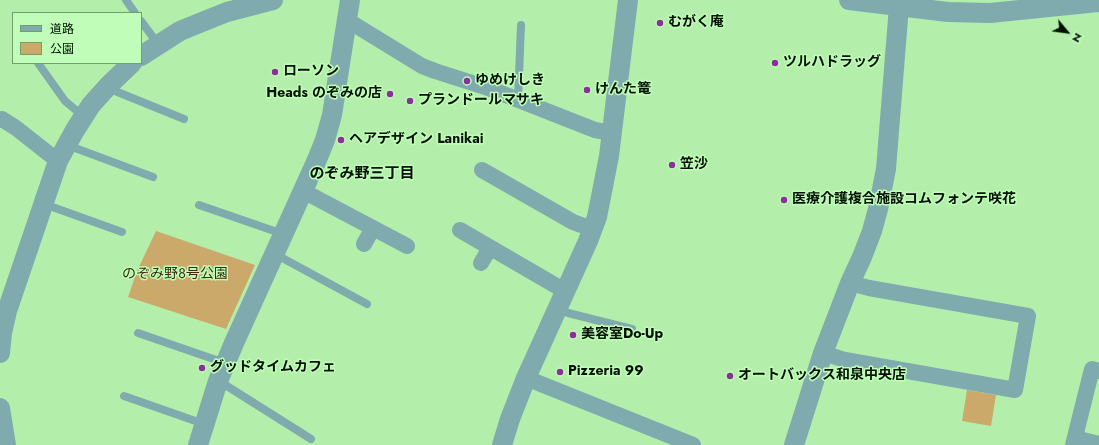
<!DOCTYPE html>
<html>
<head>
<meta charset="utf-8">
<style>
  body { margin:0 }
  #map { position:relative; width:1099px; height:445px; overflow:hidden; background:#b3efab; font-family:Jost,"Noto Sans JP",sans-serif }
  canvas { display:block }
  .legend { position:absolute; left:12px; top:12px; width:130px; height:52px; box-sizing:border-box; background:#c0fdb8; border:1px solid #739f6e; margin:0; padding:5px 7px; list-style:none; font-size:12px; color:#010 }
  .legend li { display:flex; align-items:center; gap:8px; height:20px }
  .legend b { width:20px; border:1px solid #739f6e }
  .north { position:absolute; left:1047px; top:12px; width:40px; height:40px; -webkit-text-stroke:3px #c0fdb8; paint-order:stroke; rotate:119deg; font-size:11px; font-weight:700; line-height:16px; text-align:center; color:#010 }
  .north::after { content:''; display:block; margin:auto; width:14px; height:18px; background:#010; clip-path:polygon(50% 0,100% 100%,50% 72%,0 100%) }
</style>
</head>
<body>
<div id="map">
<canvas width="1099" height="445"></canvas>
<ul class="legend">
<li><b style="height:5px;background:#80abae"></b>道路</li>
<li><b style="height:11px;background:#cba96a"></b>公園</li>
</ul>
<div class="north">N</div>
</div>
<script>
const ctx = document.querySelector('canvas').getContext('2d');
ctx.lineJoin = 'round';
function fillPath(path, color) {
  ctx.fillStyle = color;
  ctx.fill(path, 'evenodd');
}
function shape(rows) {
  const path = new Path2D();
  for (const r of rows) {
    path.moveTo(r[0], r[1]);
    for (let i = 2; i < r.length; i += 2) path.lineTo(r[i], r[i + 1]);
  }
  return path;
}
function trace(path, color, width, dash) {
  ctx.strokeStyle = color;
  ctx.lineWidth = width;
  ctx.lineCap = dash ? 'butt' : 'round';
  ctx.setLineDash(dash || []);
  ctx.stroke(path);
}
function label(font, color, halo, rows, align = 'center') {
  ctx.font = font + ' Jost,"Noto Sans JP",sans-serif';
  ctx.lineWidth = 3;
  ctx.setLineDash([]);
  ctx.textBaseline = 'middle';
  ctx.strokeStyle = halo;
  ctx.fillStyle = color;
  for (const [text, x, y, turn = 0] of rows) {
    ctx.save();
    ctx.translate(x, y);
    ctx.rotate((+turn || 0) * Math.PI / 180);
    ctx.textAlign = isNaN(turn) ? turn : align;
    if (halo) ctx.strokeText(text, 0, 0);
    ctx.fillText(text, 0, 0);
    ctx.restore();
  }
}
const green = shape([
  [156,231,255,265,226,329,128,297,137,271],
  [967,390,996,395,991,426,962,421]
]);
const service = shape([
  [126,0,135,13],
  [141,21,158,44],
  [38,63,65,101,83,116],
  [109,85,115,91,184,119],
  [518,100,521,25],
  [67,145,153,177],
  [44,204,122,232],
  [199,205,283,234],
  [275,254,367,304],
  [558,309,568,313,632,329],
  [138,333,225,363],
  [219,381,311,439],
  [124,396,204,424]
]);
const minor = shape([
  [347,20,422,66,435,71,488,88,595,130,612,133],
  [0,120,2,119,16,128,58,161],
  [482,170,573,222,592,229],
  [303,191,407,246],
  [460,230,565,291],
  [364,244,373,228],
  [481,263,490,248],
  [823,353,845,360,1015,390,1028,316,869,288,850,283],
  [526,378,693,445],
  [1075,438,1099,444],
  [1073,445,1092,369,1099,371]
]);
const tertiary = shape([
  [849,0,948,12,990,13,1099,2],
  [141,56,180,31,197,24,227,12,273,0],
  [0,353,2,333,7,311,58,161,75,130,91,105,109,85,132,63],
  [0,408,6,445],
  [198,445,218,381,234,343,316,162,325,140,332,115,350,0],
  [502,445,510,419,526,378,588,241,597,217,609,156,628,0],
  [794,445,823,353,850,283,862,257,872,231,878,209,886,169,899,6]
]);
const markers = [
  [660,23,4,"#8b309a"],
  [775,63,4,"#8b309a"],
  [275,72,4,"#8b309a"],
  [467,81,4,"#8b309a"],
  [587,90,4,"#8b309a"],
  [390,94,4,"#8b309a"],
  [410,101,4,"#8b309a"],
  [341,140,4,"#8b309a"],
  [672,165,4,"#8b309a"],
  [784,200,4,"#8b309a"],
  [573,335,4,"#8b309a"],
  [202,368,4,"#8b309a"],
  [560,372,4,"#8b309a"],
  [730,376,4,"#8b309a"]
];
const poiNames = [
  ["むがく庵",668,23],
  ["ツルハドラッグ",783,63],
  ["ローソン",283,72],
  ["ゆめけしき",475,81],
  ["けんた篭",595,90],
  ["Heads のぞみの店",382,94,"right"],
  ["プランドールマサキ",418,101],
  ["ヘアデザイン Lanikai",349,140],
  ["笠沙",680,165],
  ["医療介護複合施設コムフォンテ咲花",792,200],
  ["美容室Do-Up",581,335],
  ["グッドタイムカフェ",210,368],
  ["Pizzeria 99",568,372],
  ["オートバックス和泉中央店",738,376]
];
const parkNames = [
  ["のぞみ野８号公園",175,275]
];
const neighbourhoodNames = [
  ["のぞみ野三丁目",362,174]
];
fillPath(green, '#cba96a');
trace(service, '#80abae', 8);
trace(minor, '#80abae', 16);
trace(tertiary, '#80abae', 20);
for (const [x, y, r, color] of markers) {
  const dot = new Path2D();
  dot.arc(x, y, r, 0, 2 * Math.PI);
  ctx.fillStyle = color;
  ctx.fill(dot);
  trace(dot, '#c0fdb8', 1.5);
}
label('bold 14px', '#010', '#c0fdb8', poiNames, 'left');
label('14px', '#3b2b0a', '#c0fdb8', parkNames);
label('bold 15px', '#010', '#c0fdb8', neighbourhoodNames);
</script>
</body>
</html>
